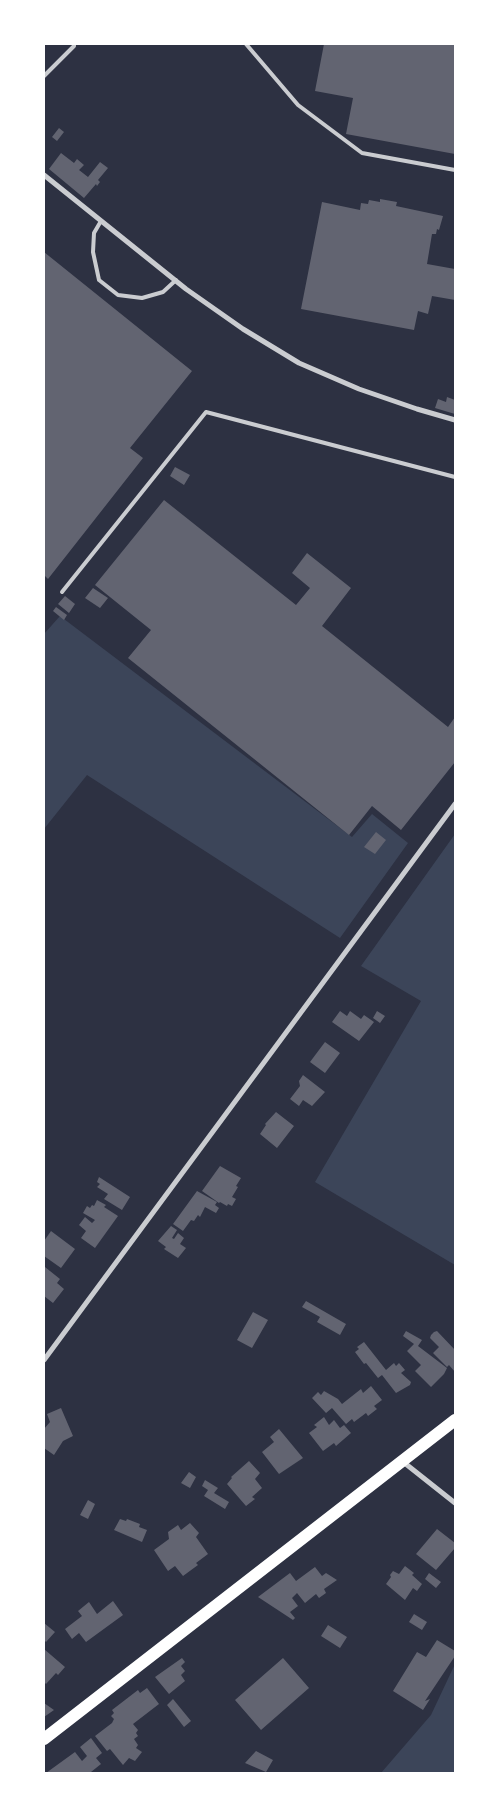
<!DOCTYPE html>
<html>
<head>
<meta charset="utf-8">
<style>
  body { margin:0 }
  #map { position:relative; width:499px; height:1817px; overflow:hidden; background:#2d3142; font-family:"PT Serif",serif }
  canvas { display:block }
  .frame { position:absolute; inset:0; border:45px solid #fff; pointer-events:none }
</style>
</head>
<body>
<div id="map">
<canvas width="499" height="1817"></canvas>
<div class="frame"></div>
</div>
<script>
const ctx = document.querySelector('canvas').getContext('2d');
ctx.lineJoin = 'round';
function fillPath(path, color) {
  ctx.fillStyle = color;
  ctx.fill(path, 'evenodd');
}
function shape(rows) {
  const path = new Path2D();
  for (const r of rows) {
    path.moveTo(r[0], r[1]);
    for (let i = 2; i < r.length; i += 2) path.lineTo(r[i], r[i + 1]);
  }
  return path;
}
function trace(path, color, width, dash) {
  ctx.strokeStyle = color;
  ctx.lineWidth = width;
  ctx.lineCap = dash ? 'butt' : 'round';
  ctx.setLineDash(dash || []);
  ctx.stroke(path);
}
const green = shape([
  [60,616,352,837,372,814,408,843,340,938,87,775,44,829,44,634],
  [455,834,455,1265,315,1182,421,1001,361,966],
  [455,1664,455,1773,381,1773,431,1715]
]);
const building = shape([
  [324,44,455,44,455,154,346,134,353,98,315,91],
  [59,128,64,132,57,141,52,137],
  [61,153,74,163,77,159,84,165,79,170,88,177,100,162,108,168,98,180,100,182,97,186,96,184,84,198,49,169],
  [380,199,397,202,396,206,443,216,439,230,437,229,436,234,432,234,427,264,455,269,455,300,432,296,428,314,418,311,414,330,301,309,322,202,360,210,361,203,368,204,369,200,380,202],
  [44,252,192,371,130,448,143,458,48,579,44,575],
  [447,397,455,400,455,414,435,408,438,399,446,402],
  [175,467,190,475,184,485,170,476],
  [164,500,296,605,310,588,292,573,307,553,351,588,322,626,448,727,455,717,455,762,401,830,372,806,349,835,128,658,151,630,95,585],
  [93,588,108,598,100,608,85,598],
  [65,596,75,604,69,613,58,604],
  [56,607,67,615,64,620,53,611],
  [376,832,386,840,375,854,364,847],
  [340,1011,347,1016,350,1011,361,1019,364,1015,374,1022,359,1041,332,1022],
  [377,1011,385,1016,380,1023,373,1018],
  [325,1042,340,1053,325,1073,310,1062],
  [303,1075,325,1092,312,1106,303,1100,299,1106,290,1099,300,1086,299,1081],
  [276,1112,294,1126,277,1148,260,1134,266,1125,265,1124],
  [220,1166,241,1178,236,1186,238,1187,232,1197,236,1199,232,1206,228,1204,227,1206,220,1202,219,1203,202,1191],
  [99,1177,130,1197,122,1210,104,1199,108,1194,97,1187,100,1184,97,1182],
  [197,1191,217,1202,215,1205,219,1208,216,1213,205,1207,200,1217,198,1215,194,1221,191,1220,183,1231,173,1224],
  [97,1200,106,1205,104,1207,118,1216,95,1248,81,1238,86,1231,79,1225,85,1217,92,1223,95,1220,83,1213,87,1206,90,1208,92,1205,94,1206],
  [171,1226,177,1230,172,1238,174,1239,178,1233,184,1238,180,1244,186,1248,178,1258,164,1249,166,1247,158,1241],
  [51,1231,75,1249,61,1268,44,1256,44,1241],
  [45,1267,60,1279,57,1283,64,1289,53,1303,44,1296],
  [306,1301,346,1324,340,1335,317,1322,320,1317,302,1307],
  [253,1312,268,1320,252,1348,237,1340],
  [406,1331,422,1340,418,1346,447,1368,444,1374,431,1387,415,1371,421,1365,407,1351,414,1344,403,1336],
  [437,1331,455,1350,455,1372,449,1365,447,1367,433,1353,439,1347,430,1338,431,1335,434,1332],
  [364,1342,386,1370,394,1363,396,1366,399,1363,405,1370,401,1373,411,1382,410,1385,396,1393,382,1375,378,1378,366,1363,364,1364,355,1352,359,1349,357,1347],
  [371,1386,382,1400,374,1406,377,1409,368,1416,366,1413,354,1422,352,1419,346,1424,332,1408,326,1413,312,1398,318,1392,321,1395,324,1391,338,1399,342,1404,361,1389,363,1393],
  [61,1408,73,1436,63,1441,54,1455,44,1448,44,1429,50,1422,47,1414],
  [324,1417,329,1425,334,1420,340,1428,344,1425,351,1433,336,1446,334,1443,323,1451,309,1433,317,1427,314,1425],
  [279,1429,303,1458,279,1474,262,1452,274,1442,270,1437],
  [249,1461,260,1473,255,1479,262,1488,252,1497,255,1499,246,1506,227,1484,232,1478,231,1477],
  [189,1472,196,1477,190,1488,181,1483],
  [205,1480,218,1488,214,1493,229,1502,225,1509,204,1496,208,1490,202,1486],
  [88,1500,95,1504,88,1519,80,1515],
  [120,1519,126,1521,127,1519,140,1524,139,1527,147,1530,142,1542,114,1530],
  [190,1523,199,1533,196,1537,208,1554,196,1563,198,1565,183,1576,175,1566,168,1571,154,1550,169,1539,168,1532,178,1525,181,1530],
  [437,1529,455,1543,455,1548,436,1570,416,1554],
  [405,1566,414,1573,412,1575,422,1584,417,1591,413,1588,405,1600,386,1584,391,1577,390,1575,393,1571,399,1574],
  [315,1567,322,1576,326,1573,337,1580,324,1589,326,1593,319,1598,316,1594,305,1603,297,1593,292,1598,298,1606,290,1612,295,1618,293,1620,258,1597,290,1573,296,1581],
  [429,1573,441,1582,436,1588,425,1579],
  [113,1601,123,1615,86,1642,79,1633,72,1639,65,1629,82,1616,78,1611,89,1602,97,1614],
  [414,1614,427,1622,422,1630,409,1622],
  [44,1623,55,1632,46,1642,44,1640],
  [328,1625,347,1637,340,1648,321,1636],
  [437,1640,455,1651,455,1656,425,1701,430,1699,423,1710,393,1691,417,1652,426,1657],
  [44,1649,65,1667,58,1675,56,1673,46,1684,44,1682],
  [182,1658,185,1662,181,1666,185,1671,181,1675,185,1681,169,1694,155,1677],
  [283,1658,309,1688,261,1730,235,1700],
  [147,1688,159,1704,133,1724,138,1730,136,1733,138,1736,134,1739,138,1745,136,1748,142,1752,135,1761,129,1758,123,1765,110,1749,107,1751,95,1736,112,1723,114,1719,111,1716,114,1713,112,1710,138,1690,140,1693],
  [173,1699,191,1721,184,1727,167,1705],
  [44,1703,54,1710,44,1717],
  [91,1738,102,1753,96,1758,101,1764,91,1772,92,1773,46,1773,75,1752,82,1761,87,1756,80,1747],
  [256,1751,273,1760,266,1772,245,1763]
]);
const service = shape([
  [246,44,298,105,362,153,455,170],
  [44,76,74,46,74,44],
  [101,221,94,233,93,252,99,280,118,295,142,298,163,292,176,280],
  [62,592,206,412,455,477]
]);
const minor = shape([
  [44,175,186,289,243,329,299,363,359,389,417,409,455,420],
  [44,1360,455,804],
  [402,1461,455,1503]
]);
const primary = shape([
  [44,1739,455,1420]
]);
fillPath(green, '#3c4559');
fillPath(building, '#626471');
trace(service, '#caccd0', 4);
trace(minor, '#caccd0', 5);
trace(primary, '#fff', 12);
</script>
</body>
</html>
